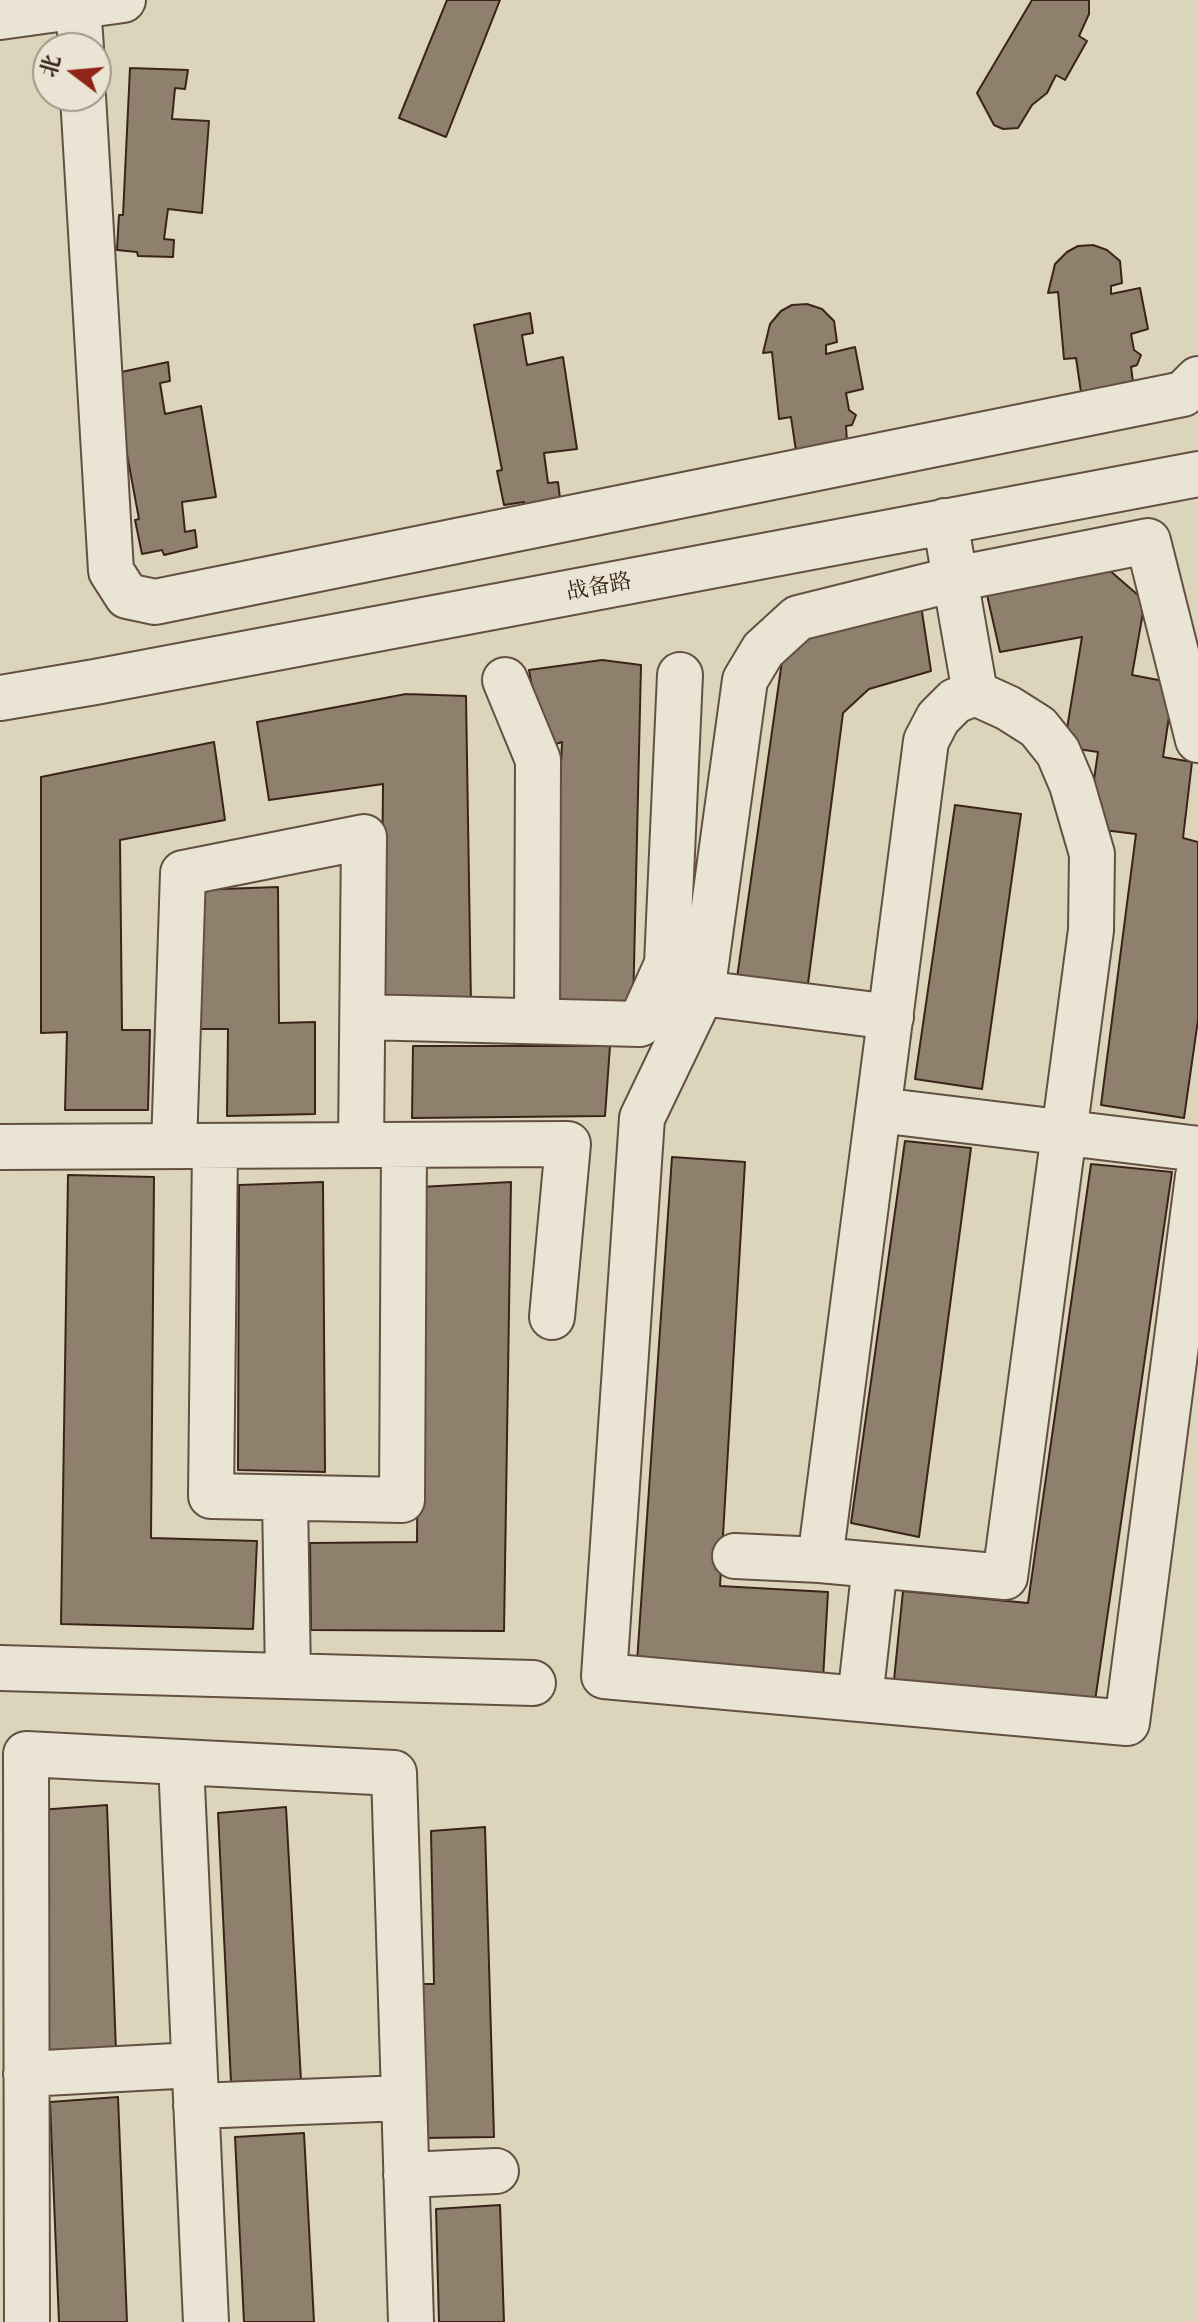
<!DOCTYPE html>
<html>
<head>
<meta charset="utf-8">
<style>
  body { margin:0 }
  #map { position:relative; width:1198px; height:2322px; overflow:hidden; background:#ddd5bb; font-family:"Libre Caslon Text","Noto Serif SC",serif }
  canvas { display:block }
  .north { position:absolute; left:32px; top:32px; width:80px; height:80px; box-sizing:border-box; background:#e9e4d3; border:2px solid #a39789; border-radius:50%; rotate:286deg; font-size:22px; font-weight:700; line-height:32px; text-align:center; color:#3a2419 }
  .north::after { content:''; display:block; margin:auto; width:28px; height:36px; background:#8f2418; clip-path:polygon(50% 0,100% 100%,50% 72%,0 100%) }
</style>
</head>
<body>
<div id="map">
<canvas width="1198" height="2322"></canvas>
<div class="north">北</div>
</div>
<script>
const ctx = document.querySelector('canvas').getContext('2d');
ctx.lineJoin = 'round';
function fillPath(path, color) {
  ctx.fillStyle = color;
  ctx.fill(path, 'evenodd');
}
function shape(rows) {
  const path = new Path2D();
  for (const r of rows) {
    path.moveTo(r[0], r[1]);
    for (let i = 2; i < r.length; i += 2) path.lineTo(r[i], r[i + 1]);
  }
  return path;
}
function trace(path, color, width, dash) {
  ctx.strokeStyle = color;
  ctx.lineWidth = width;
  ctx.lineCap = dash ? 'butt' : 'round';
  ctx.setLineDash(dash || []);
  ctx.stroke(path);
}
function label(font, color, halo, rows, align = 'center') {
  ctx.font = font + ' "Libre Caslon Text","Noto Serif SC",serif';
  ctx.lineWidth = 6;
  ctx.setLineDash([]);
  ctx.textBaseline = 'middle';
  ctx.strokeStyle = halo;
  ctx.fillStyle = color;
  for (const [text, x, y, turn = 0] of rows) {
    ctx.save();
    ctx.translate(x, y);
    ctx.rotate((+turn || 0) * Math.PI / 180);
    ctx.textAlign = isNaN(turn) ? turn : align;
    if (halo) ctx.strokeText(text, 0, 0);
    ctx.fillText(text, 0, 0);
    ctx.restore();
  }
}
const building = shape([
  [447,0,500,0,446,137,399,118,447,0],
  [1032,0,1089,0,1089,14,1079,36,1087,41,1065,80,1056,75,1047,93,1032,105,1018,128,1003,129,994,125,977,93,1032,0],
  [130,68,188,70,185,89,175,88,172,119,209,121,202,213,168,209,164,239,174,240,173,257,138,256,137,252,117,250,119,215,123,215,130,68],
  [1093,245,1107,250,1120,261,1122,283,1111,286,1111,294,1140,288,1148,329,1131,334,1134,350,1141,355,1137,365,1131,367,1133,382,1081,392,1076,358,1064,359,1058,292,1048,293,1055,264,1067,252,1078,246,1093,245],
  [807,304,822,309,834,321,837,342,826,345,826,354,855,347,863,389,846,393,849,410,856,415,852,425,846,426,847,442,796,451,791,417,779,419,772,352,763,353,770,324,781,311,792,305,807,304],
  [530,313,533,333,522,335,527,365,563,357,577,449,544,453,548,483,558,482,560,498,526,506,524,502,504,505,497,471,502,470,474,325,530,313],
  [168,362,170,381,160,383,165,414,201,406,216,497,182,502,185,532,195,530,197,547,164,555,162,550,142,554,135,520,139,519,112,374,168,362],
  [1094,557,1145,601,1132,675,1174,683,1163,757,1192,762,1183,838,1198,842,1198,1020,1184,1118,1101,1105,1136,834,1087,828,1098,752,1064,747,1082,637,1000,652,985,586,1094,557],
  [920,599,931,671,869,689,843,713,806,999,736,985,784,647,810,623,920,599],
  [602,660,641,665,633,1009,551,1007,562,742,543,748,529,670,602,660],
  [406,694,466,696,471,1005,381,1003,383,784,269,800,257,722,406,694],
  [214,742,225,820,120,840,122,1030,150,1030,148,1110,65,1110,67,1032,41,1033,41,777,214,742],
  [955,805,1021,814,982,1089,915,1079,955,805],
  [278,887,279,1023,315,1022,315,1114,227,1116,228,1029,192,1029,194,890,278,887],
  [413,1046,610,1046,605,1116,412,1118,413,1046],
  [905,1141,971,1148,919,1537,851,1523,905,1141],
  [672,1157,745,1162,720,1586,828,1592,823,1679,637,1662,672,1157],
  [1091,1164,1172,1172,1095,1701,894,1680,903,1591,1028,1603,1091,1164],
  [68,1175,154,1177,151,1538,257,1541,253,1629,61,1624,68,1175],
  [323,1182,325,1472,238,1470,239,1185,323,1182],
  [511,1182,504,1631,311,1630,310,1543,417,1542,420,1187,511,1182],
  [107,1805,116,2052,49,2054,39,1810,107,1805],
  [286,1807,301,2081,231,2082,218,1813,286,1807],
  [485,1827,494,2137,424,2138,419,1984,434,1984,431,1831,485,1827],
  [118,2097,127,2322,59,2322,50,2102,118,2097],
  [304,2133,314,2322,244,2322,235,2137,304,2133],
  [500,2205,504,2322,439,2322,436,2209,500,2205]
]);
const minor = shape([
  [78,6,81,48],
  [0,17,123,0],
  [83,96,111,571,127,596,155,602,1183,394,1198,379],
  [945,521,975,693,1008,708,1038,727,1058,752,1072,785,1092,854,1091,930,1005,1577,820,1560,926,741,938,718,955,701,975,693],
  [505,680,538,760,537,1021],
  [0,698,95,682,1198,474],
  [1198,740,1148,541,955,579,798,618,763,650,745,680,702,993,642,1118,604,1676,1127,1723,1198,1176],
  [702,993,891,1017],
  [363,1017,640,1024,667,964,680,675],
  [879,1110,1198,1149],
  [174,1146,183,873,364,837,361,1145],
  [215,1146,211,1496,402,1500,404,1145],
  [0,1147,568,1144,552,1317],
  [285,1498,288,1676],
  [735,1556,820,1560],
  [0,1668,533,1683],
  [860,1699,875,1565],
  [181,1762,206,2322],
  [26,2074,194,2065],
  [196,2106,404,2098],
  [406,2175,496,2171],
  [27,2322,26,1754,394,1773,411,2322]
]);
const streetNames = [
  ["战备路",599,587,-11]
];
fillPath(building, '#8f806d');
trace(building, '#3a2419', 2);
trace(minor, '#635042', 48);
trace(minor, '#e9e4d3', 44);
label('22px', '#3a2419', '#e9e4d3', streetNames);
</script>
</body>
</html>
